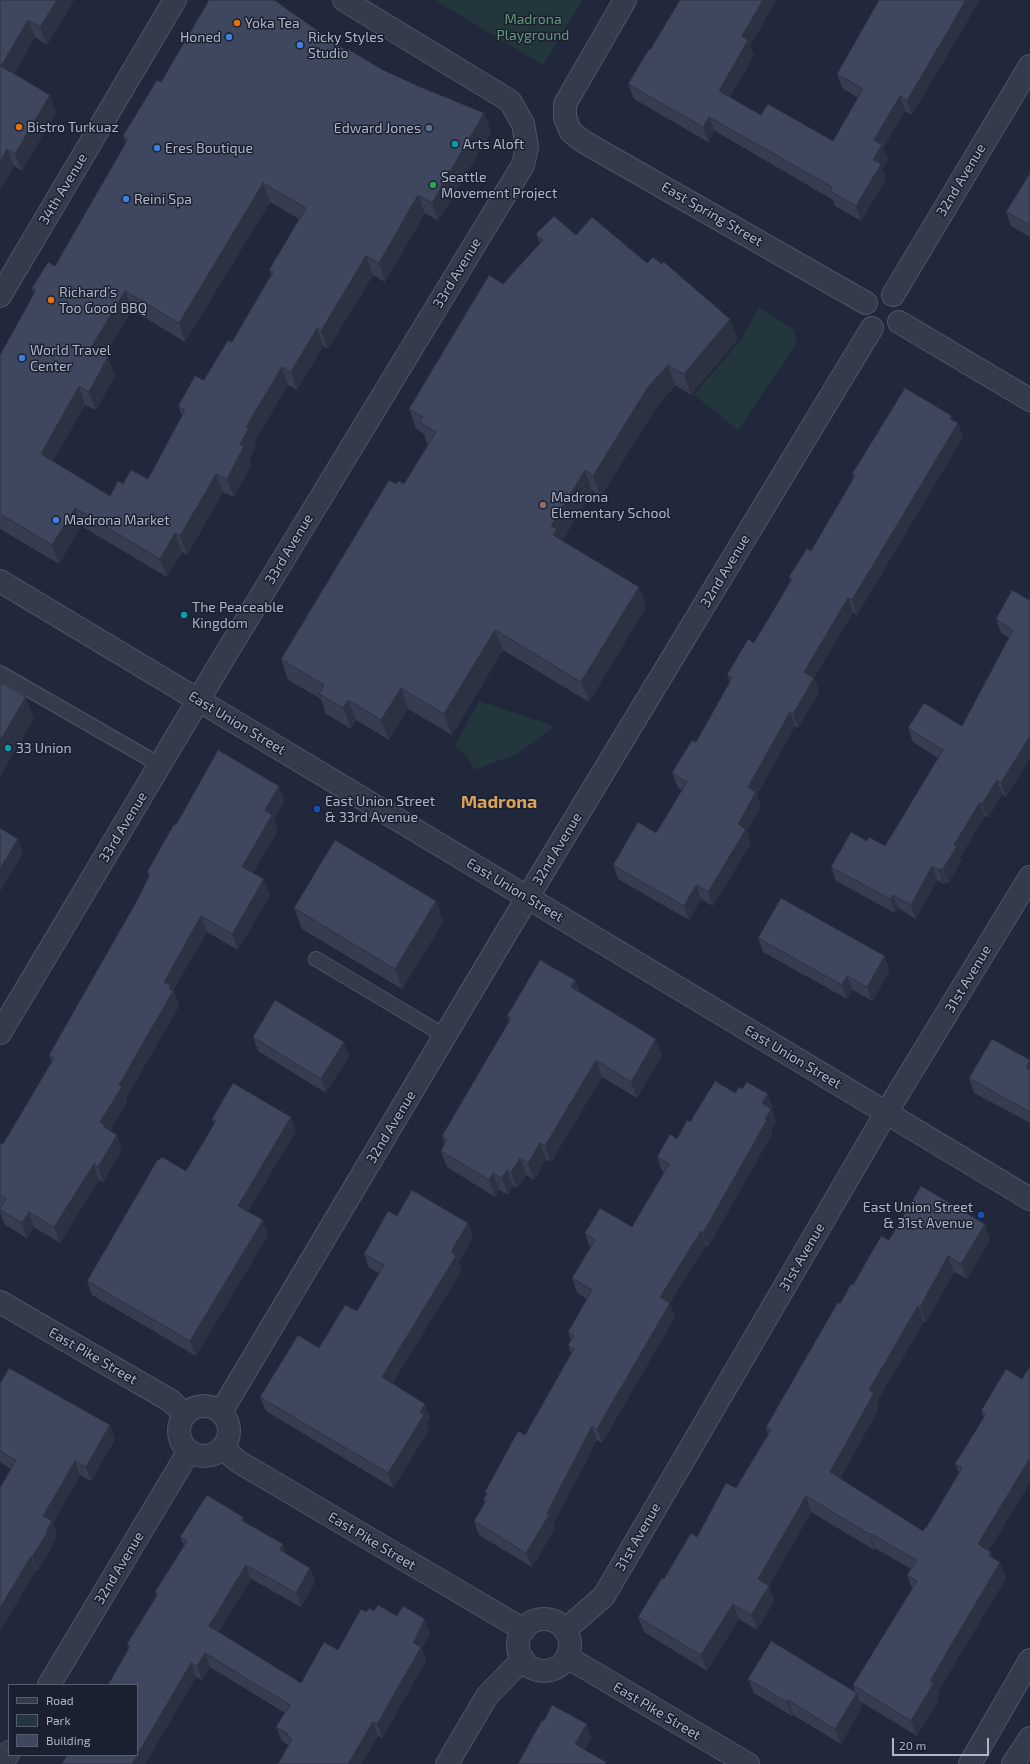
<!DOCTYPE html>
<html>
<head>
<meta charset="utf-8">
<style>
  body { margin:0 }
  #map { position:relative; width:1030px; height:1764px; overflow:hidden; background:#21283b; font-family:"Exo 2",sans-serif }
  canvas { display:block }
  .legend { position:absolute; left:8px; top:1684px; width:130px; height:72px; box-sizing:border-box; background:#1a2030; border:1px solid #565c6c; margin:0; padding:5px 7px; list-style:none; font-size:12px; color:#afb5c7 }
  .legend li { display:flex; align-items:center; gap:8px; height:20px }
  .legend b { width:20px; border:1px solid #565c6c }
  .scale { position:absolute; left:892px; top:1738px; width:97px; height:18px; box-sizing:border-box; border:2px solid #afb5c7; border-top:0; padding-left:5px; font-size:12px; line-height:14px; white-space:nowrap; color:#afb5c7; -webkit-text-stroke:3px #1a2030; paint-order:stroke }
</style>
</head>
<body>
<div id="map">
<canvas width="1030" height="1764"></canvas>
<ul class="legend">
<li><b style="height:5px;background:#343b4b"></b>Road</li>
<li><b style="height:11px;background:#23363c"></b>Park</li>
<li><b style="height:11px;background:#3f475e"></b>Building</li>
</ul>
<div class="scale">20 m</div>
</div>
<script>
const ctx = document.querySelector('canvas').getContext('2d');
ctx.lineJoin = 'round';
function fillPath(path, color) {
  ctx.fillStyle = color;
  ctx.fill(path, 'evenodd');
}
function shape(rows) {
  const path = new Path2D();
  for (const r of rows) {
    if (r.length === 3) {
      path.moveTo(r[0] + r[2], r[1]);
      path.arc(r[0], r[1], r[2], 0, 2 * Math.PI);
      continue;
    }
    path.moveTo(r[0], r[1]);
    for (let i = 2; i < r.length; i += 2) path.lineTo(r[i], r[i + 1]);
  }
  return path;
}
function trace(path, color, width, dash) {
  ctx.strokeStyle = color;
  ctx.lineWidth = width;
  ctx.lineCap = dash ? 'butt' : 'round';
  ctx.setLineDash(dash || []);
  ctx.stroke(path);
}
function label(font, color, halo, rows, align = 'center') {
  ctx.font = font + ' "Exo 2",sans-serif';
  ctx.lineWidth = 3;
  ctx.setLineDash([]);
  ctx.textBaseline = 'middle';
  ctx.strokeStyle = halo;
  ctx.fillStyle = color;
  for (const [text, x, y, turn = 0] of rows) {
    ctx.save();
    ctx.translate(x, y);
    ctx.rotate((+turn || 0) * Math.PI / 180);
    ctx.textAlign = isNaN(turn) ? turn : align;
    if (halo) ctx.strokeText(text, 0, 0);
    ctx.fillText(text, 0, 0);
    ctx.restore();
  }
}
const green = shape([
  [435,0,582,0,543,65],
  [759,308,793,329,797,343,738,430,694,395,740,341],
  [479,701,554,726,536,741,516,754,474,770,468,758,455,746]
]);
const service = shape([
  [0,673,160,765],
  [316,959,445,1036]
]);
const minor = shape([
  [625,0,565,104,565,118,571,132,584,142,866,303],
  [893,295,1030,66],
  [899,322,1030,400],
  [0,1033,224,657,523,165,527,147,523,124,510,101,344,0],
  [0,1302,171,1401,184,1414],
  [204,1431,25],
  [221,1412,509,928,872,328],
  [222,1448,239,1462,524,1630],
  [544,1645,26],
  [565,1630,604,1596,886,1113,1030,877],
  [567,1657,748,1764],
  [49,1685,189,1451],
  [2,1764,9,1752],
  [447,1764,487,1696,523,1659],
  [970,1764,1030,1660],
  [1013,1764,1030,1738]
]);
const tertiary = shape([
  [0,296,175,0],
  [0,581,1030,1199]
]);
const wall = shape([
  [0,0,74,0,47,45,35,37,14,74,56,112,22,171,14,166,0,190],
  [879,0,912,115,905,111,883,148,888,160,882,169,886,179,861,221,835,206,833,200,715,131,708,142,634,99,628,84,650,50,776,1,750,45,754,55,730,97,761,115,833,141,858,98,842,88,837,74],
  [288,10,347,51,383,70,418,86,484,113,491,132,438,221,425,213,385,282,373,275,328,349,323,346,297,390,288,385,254,442,256,447,249,459,251,465,234,497,223,492,187,555,182,552,167,577,81,526,59,564,0,529,0,355,34,294,32,288,55,266,126,143,123,136,161,82],
  [270,202,299,219,269,270,271,274,232,342,204,380,178,406,182,416,148,479,123,484,110,496,53,461,85,405,96,410,115,376,105,355,132,310,185,342],
  [1030,173,1030,237,1011,226,1006,212],
  [536,234,576,235,738,339,691,395,675,385,656,408,601,496,592,491,562,541,639,587,646,607,589,702,503,650,452,735,408,709,389,740,356,720,351,729,326,714,321,699,288,680,281,659,396,484,404,484,428,444,427,443,424,434,416,429,409,409,503,284,540,244],
  [952,416,953,420,958,423,963,437,857,615,853,612,814,678,819,692,798,728,795,726,757,795,761,806,747,831,751,843,713,906,701,899,689,920,618,879,613,865,656,833,682,790,678,787,672,773,696,742,730,682,727,675,754,643,790,581,789,577,811,551,853,479,852,474],
  [1030,598,1030,758,1006,797,1002,794,988,818,985,816,960,857,962,860,948,883,946,882,944,884,937,880,916,919,898,908,895,913,836,881,831,867,867,841,885,846,938,758,913,742,908,728,962,726,1009,638,1001,633,996,619,1029,600],
  [279,786,284,801,274,819,278,830,253,873,270,895,238,950,207,932,173,990,179,1006,126,1098,127,1102,110,1131,122,1150,103,1182,99,1180,60,1243,34,1227,27,1238,5,1225,0,1212,0,1208,1,1207,0,1207,0,1146,3,1144,52,1063,49,1055,139,897,149,876,147,872,176,825],
  [436,901,443,922,402,989,302,929,294,908],
  [758,938,890,971,872,1001,853,990,847,999,763,952],
  [575,980,579,991,662,1055,637,1098,602,1077,551,1162,546,1159,534,1180,526,1175,517,1188,513,1186,508,1195,499,1190,495,1197,447,1167,441,1151,445,1144,442,1136,509,1022,507,1016],
  [253,1037,344,1042,349,1056,326,1093,258,1051],
  [1030,1060,1030,1123,974,1093,969,1078],
  [735,1093,773,1108,772,1110,776,1123,771,1131,772,1134,708,1247,706,1245,670,1303,675,1317,602,1443,597,1440,553,1525,555,1529,532,1567,479,1535,474,1521,485,1503,483,1499,486,1495,485,1492,525,1435,571,1353,568,1345,571,1341,568,1332,587,1299,577,1293,572,1278,590,1248,585,1233,632,1227,664,1172,662,1171,657,1157,677,1139,690,1122],
  [212,1119,296,1131,248,1211,268,1235,196,1356,92,1295,87,1281,186,1171,214,1124],
  [397,1216,468,1223,473,1237,459,1262,462,1270,392,1383,425,1404,430,1418,427,1424,429,1430,393,1488,266,1411,260,1397,319,1348,357,1311,379,1273,369,1268,364,1254],
  [889,1240,990,1240,967,1279,954,1272,926,1322,924,1322,877,1401,879,1408,840,1479,923,1531,926,1528,959,1474,955,1464,984,1418,981,1411,1022,1379,1030,1366,1030,1482,989,1550,994,1559,1000,1562,1006,1578,937,1693,939,1699,917,1736,861,1702,862,1707,841,1744,793,1715,792,1716,754,1693,748,1679,855,1692,853,1685,912,1588,907,1575,911,1569,875,1548,874,1550,811,1512,769,1586,774,1601,757,1630,739,1619,707,1671,644,1632,638,1617,664,1579,736,1488,768,1434,766,1427,840,1304],
  [0,1384,110,1425,115,1439,91,1481,80,1475,53,1523,57,1535,52,1545,52,1547,38,1571,36,1570,0,1631,0,1488,11,1469,0,1462],
  [243,1517,244,1522,287,1554,310,1568,315,1582,301,1607,251,1579,218,1632,301,1683,338,1650,366,1612,374,1611,397,1616,430,1633,422,1649,426,1661,382,1738,378,1736,361,1764,278,1764,288,1745,282,1741,276,1727,285,1713,210,1667,202,1680,196,1677,145,1764,62,1764,129,1649,127,1644,156,1596,155,1592,184,1546,180,1537]
]);
const shadedWall = shape([
  [57,0,74,0,47,45,40,27],
  [763,0,775,0,776,1,750,45,754,55,725,105,719,91,742,36],
  [966,0,980,0,912,115,907,101],
  [28,20,35,37,8,84,1,66],
  [50,95,56,112,22,171,15,154],
  [900,96,905,111,883,148,888,160,882,169,886,179,861,221,856,206,873,160,874,140],
  [484,113,491,132,438,221,432,203],
  [709,117,715,131,708,142,703,127],
  [7,149,14,166,0,190,0,162],
  [263,183,270,202,185,342,179,323],
  [418,195,425,213,385,282,379,263],
  [366,256,373,275,328,349,321,331],
  [125,291,132,310,98,366,91,348],
  [730,319,738,339,691,395,684,374],
  [317,328,323,346,297,390,291,372],
  [108,357,115,376,96,410,89,392],
  [668,365,675,385,656,408,601,496,593,476,648,387],
  [282,367,288,385,254,442,256,447,249,459,251,465,234,497,227,479,240,444,246,427],
  [79,386,85,405,47,472,41,454],
  [952,416,955,427,958,423,963,437,857,615,852,600],
  [585,470,592,491,562,542,553,535,551,526],
  [216,474,223,492,187,555,180,536],
  [75,508,81,526,59,564,52,545],
  [175,533,182,552,167,577,160,559],
  [639,587,646,607,589,702,581,682],
  [848,598,853,612,814,678,819,692,798,728,793,714,804,672],
  [495,630,503,650,452,735,444,714],
  [401,688,408,709,389,740,381,720],
  [26,697,34,719,0,777,0,741],
  [348,700,356,720,351,729,343,708],
  [790,712,795,726,757,795,761,806,747,831,751,843,713,906,708,892,738,824,748,787],
  [1030,736,1030,758,1006,797,1001,783],
  [997,780,1002,794,988,818,982,804],
  [279,786,284,801,274,819,278,830,248,882,242,867,265,810],
  [980,802,985,816,960,857,962,860,948,883,943,869,954,845],
  [18,839,23,853,0,892,0,869],
  [932,866,937,880,916,919,911,905],
  [941,868,946,882,944,884,939,870],
  [264,879,270,895,238,950,232,934],
  [696,885,701,899,689,920,684,906],
  [893,895,898,908,895,913,890,899],
  [436,901,443,922,402,989,395,969],
  [201,916,207,932,172,991,173,991,179,1006,126,1098,127,1102,108,1134,100,1122,119,1085,164,982],
  [885,956,890,971,872,1001,867,987],
  [847,976,853,990,847,999,842,985],
  [575,980,581,997,571,987],
  [656,1039,662,1055,637,1098,631,1082],
  [344,1042,349,1056,326,1093,321,1079],
  [596,1060,602,1077,551,1162,545,1146],
  [1030,1061,1030,1078,1026,1068],
  [768,1094,773,1108,772,1110,776,1123,771,1131,772,1134,708,1247,703,1233,762,1103],
  [291,1117,296,1131,243,1220,238,1206],
  [117,1135,122,1150,103,1182,98,1167],
  [540,1143,546,1159,534,1180,528,1163],
  [520,1158,526,1175,517,1188,511,1172],
  [94,1164,99,1180,60,1243,54,1227],
  [507,1170,513,1186,508,1195,502,1178],
  [493,1173,499,1190,495,1197,489,1180],
  [29,1212,34,1227,27,1238,22,1223],
  [263,1220,268,1235,196,1356,190,1341],
  [468,1223,473,1237,459,1262,462,1270,388,1391,382,1377,452,1253,453,1248],
  [985,1224,990,1240,967,1279,961,1264],
  [701,1231,706,1245,670,1303,675,1317,602,1443,597,1429,660,1297],
  [948,1256,954,1272,926,1322,920,1307],
  [918,1306,924,1322,877,1401,879,1408,835,1488,830,1472,869,1390],
  [425,1404,430,1418,427,1424,429,1430,393,1488,388,1473],
  [110,1425,115,1439,91,1481,86,1467],
  [592,1426,597,1440,553,1525,555,1529,532,1567,526,1553],
  [1030,1458,1030,1482,984,1559,978,1544],
  [75,1461,80,1475,53,1523,57,1535,52,1545,52,1547,38,1571,32,1557,46,1532,43,1516],
  [806,1496,811,1512,769,1586,774,1601,757,1630,751,1615,758,1579],
  [869,1533,875,1548,874,1550,869,1534],
  [283,1544,288,1558,280,1550],
  [991,1552,997,1567,989,1556],
  [31,1556,36,1570,0,1631,0,1608],
  [1000,1562,1006,1578,937,1693,939,1699,917,1736,911,1721,930,1681],
  [246,1565,251,1579,214,1640,209,1626],
  [310,1568,315,1582,301,1607,296,1593],
  [733,1604,739,1619,707,1671,701,1655],
  [425,1619,430,1633,422,1649,426,1661,382,1738,377,1724,413,1643],
  [205,1653,210,1667,202,1680,197,1666],
  [191,1663,196,1677,145,1764,132,1764],
  [857,1693,862,1707,841,1744,835,1729],
  [788,1700,793,1715,792,1716,787,1702],
  [373,1722,378,1736,361,1764,348,1764],
  [587,1724,592,1738,580,1758,575,1744]
]);
const building = shape([
  [0,0,57,0,40,27,28,20,1,66,50,95,15,154,7,149,0,162,0,0],
  [209,0,275,0,288,10,347,51,348,49,383,70,418,86,484,113,432,203,418,195,379,263,366,256,321,331,317,328,291,372,282,367,246,427,249,428,240,444,244,446,227,479,216,474,180,536,175,533,160,559,75,508,52,545,0,514,0,355,36,290,32,288,48,262,55,266,128,139,123,136,157,80,161,82,209,0],
  [263,183,306,208,269,270,273,272,232,342,228,340,204,380,195,376,178,406,185,410,148,479,131,470,123,484,118,481,110,496,41,454,79,386,89,392,108,357,91,348,125,291,179,323,263,183],
  [680,0,763,0,742,36,748,40,719,91,761,115,768,104,833,141,863,89,837,74,879,0,966,0,907,101,900,96,874,140,882,145,873,160,881,164,856,206,830,191,832,187,709,117,703,127,628,84,649,49,650,50,680,0],
  [1030,173,1030,225,1006,212,1030,173],
  [554,216,576,235,592,217,647,263,653,257,662,264,664,262,730,319,684,374,668,365,648,387,593,476,585,470,551,526,557,529,553,535,639,587,581,682,495,630,444,714,401,688,381,720,348,700,343,708,319,694,324,685,281,659,389,480,396,484,398,481,404,484,436,432,419,422,423,417,409,409,489,275,503,284,543,240,536,234,554,216],
  [905,388,952,416,950,419,958,423,852,600,848,598,804,672,814,678,793,714,790,712,748,787,756,792,738,824,746,829,708,892,696,885,684,906,613,865,638,822,656,833,687,782,672,773,692,740,696,742,732,678,727,675,748,639,754,643,792,579,789,577,807,548,811,551,855,476,852,474,905,388],
  [1012,590,1029,600,1030,598,1030,736,1001,783,997,780,982,804,980,802,954,845,957,846,943,869,941,868,939,870,932,866,911,905,893,895,890,899,831,867,851,832,867,841,869,837,885,846,943,750,908,728,924,703,962,726,1013,630,996,619,1012,590],
  [0,682,26,697,0,741,0,682],
  [218,750,279,786,265,810,272,815,242,867,264,879,232,934,201,916,164,982,171,986,169,988,173,991,119,1085,122,1087,100,1122,105,1126,104,1127,117,1135,98,1167,94,1164,54,1227,29,1212,22,1223,0,1210,0,1208,6,1199,0,1195,0,1146,1,1143,3,1144,54,1058,49,1055,139,897,150,874,147,872,164,842,174,824,176,825,218,750],
  [0,828,18,839,0,869,0,828],
  [335,840,436,901,395,969,294,908,335,840],
  [781,898,885,956,867,987,847,976,842,985,758,938,781,898],
  [540,960,575,980,571,987,656,1039,631,1082,596,1060,545,1146,540,1143,528,1163,520,1158,511,1172,507,1170,502,1178,493,1173,489,1180,441,1151,447,1139,442,1136,511,1018,507,1016,540,960],
  [275,1000,344,1042,321,1079,253,1037,275,1000],
  [992,1039,1030,1060,1026,1068,1030,1070,1030,1112,969,1078,992,1039],
  [715,1081,735,1093,739,1087,742,1089,747,1082,768,1094,762,1103,771,1109,765,1119,767,1120,703,1233,701,1231,660,1297,670,1303,597,1429,592,1426,547,1513,549,1515,526,1553,474,1521,486,1501,483,1499,487,1494,485,1492,518,1431,525,1435,574,1349,568,1345,574,1335,568,1332,592,1290,572,1278,595,1240,585,1233,600,1208,632,1227,669,1164,657,1157,670,1134,677,1139,687,1120,690,1122,715,1081],
  [233,1083,291,1117,238,1206,263,1220,190,1341,87,1281,158,1159,159,1160,162,1157,186,1171,216,1121,212,1119,233,1083],
  [921,1186,985,1224,961,1264,948,1256,920,1307,918,1306,869,1390,874,1393,830,1472,923,1531,925,1527,926,1528,962,1468,955,1464,986,1414,981,1411,1006,1369,1022,1379,1030,1366,1030,1458,978,1544,991,1552,989,1556,1000,1562,930,1681,934,1683,911,1721,853,1685,917,1581,907,1575,917,1560,869,1533,869,1534,806,1496,758,1579,769,1586,751,1615,733,1604,701,1655,638,1617,662,1578,664,1579,691,1533,697,1537,726,1483,736,1488,771,1430,766,1427,838,1302,840,1304,851,1284,853,1285,881,1236,889,1240,921,1186],
  [412,1190,468,1223,453,1248,452,1253,456,1256,382,1377,425,1404,420,1412,424,1415,388,1473,260,1397,298,1335,319,1348,345,1305,357,1311,384,1265,364,1254,388,1211,397,1216,412,1190],
  [9,1368,110,1425,86,1467,75,1461,43,1516,52,1521,46,1532,47,1533,32,1557,31,1556,0,1608,0,1488,16,1460,0,1451,0,1384,9,1368],
  [207,1495,243,1517,241,1520,283,1544,280,1550,310,1568,296,1593,246,1565,209,1626,301,1683,324,1642,338,1650,361,1609,366,1612,369,1608,374,1611,378,1605,397,1616,403,1606,425,1619,413,1643,421,1647,377,1724,373,1722,348,1764,278,1764,292,1739,287,1736,288,1734,276,1727,290,1705,205,1653,197,1666,191,1663,132,1764,62,1764,67,1755,137,1755,137,1685,108,1685,130,1646,127,1644,158,1594,155,1592,187,1541,180,1537,207,1495],
  [771,1641,857,1693,835,1729,788,1700,787,1702,748,1679,771,1641],
  [552,1705,587,1724,575,1744,606,1762,605,1764,518,1764,525,1751,542,1720,544,1721,552,1705]
]);
const markers = [
  [237,23,4,"#e8710a"],
  [229,37,4,"#3f7fe0"],
  [300,45,4,"#3f7fe0"],
  [19,127,4,"#e8710a"],
  [429,128,4,"#5c6f8a"],
  [455,144,4,"#0f9aa8"],
  [157,148,4,"#3f7fe0"],
  [433,185,4,"#2e9e5b"],
  [126,199,4,"#3f7fe0"],
  [51,300,4,"#e8710a"],
  [22,358,4,"#3f7fe0"],
  [543,505,4,"#8d6e63"],
  [56,520,4,"#3f7fe0"],
  [184,615,4,"#0f9aa8"],
  [8,748,4,"#0f9aa8"],
  [317,809,4,"#1a4fb4"],
  [981,1215,4,"#1a4fb4"]
];
const parkNames = [
  ["Madrona",533,19],
  ["Playground",533,35]
];
const poiNames = [
  ["Yoka Tea",245,23],
  ["Honed",221,37,"right"],
  ["Ricky Styles",308,37],
  ["Studio",308,53],
  ["Bistro Turkuaz",27,127],
  ["Edward Jones",421,128,"right"],
  ["Arts Aloft",463,144],
  ["Eres Boutique",165,148],
  ["Seattle",441,177],
  ["Movement Project",441,193],
  ["Reini Spa",134,199],
  ["Richard’s",59,292],
  ["Too Good BBQ",59,308],
  ["World Travel",30,350],
  ["Center",30,366],
  ["Madrona",551,497],
  ["Elementary School",551,513],
  ["Madrona Market",64,520],
  ["The Peaceable",192,607],
  ["Kingdom",192,623],
  ["33 Union",16,748],
  ["East Union Street",325,801],
  ["& 33rd Avenue",325,817],
  ["East Union Street",973,1207,"right"],
  ["& 31st Avenue",973,1223,"right"]
];
const streetNames = [
  ["32nd Avenue",961,180,-59],
  ["34th Avenue",63,189,-59],
  ["East Spring Street",712,214,30],
  ["33rd Avenue",457,273,-59],
  ["33rd Avenue",289,549,-59],
  ["32nd Avenue",725,571,-59],
  ["East Union Street",237,723,31],
  ["33rd Avenue",123,827,-59],
  ["32nd Avenue",557,849,-59],
  ["East Union Street",515,890,31],
  ["31st Avenue",968,979,-59],
  ["East Union Street",793,1057,31],
  ["32nd Avenue",391,1127,-59],
  ["31st Avenue",802,1257,-60],
  ["East Pike Street",93,1356,30],
  ["31st Avenue",638,1537,-60],
  ["East Pike Street",372,1541,31],
  ["32nd Avenue",119,1568,-59],
  ["East Pike Street",657,1711,31]
];
const districtNames = [
  ["Madrona",499,802]
];
fillPath(green, '#23363c');
trace(service, '#4f5566', 16);
trace(minor, '#4f5566', 24);
trace(tertiary, '#4f5566', 24);
trace(service, '#343b4b', 14);
trace(minor, '#343b4b', 22);
trace(tertiary, '#343b4b', 22);
fillPath(wall, '#363d51');
fillPath(shadedWall, '#2c3242');
fillPath(building, '#3f475e');
trace(building, '#2c3242', 1);
for (const [x, y, r, color] of markers) {
  const dot = new Path2D();
  dot.arc(x, y, r, 0, 2 * Math.PI);
  ctx.fillStyle = color;
  ctx.fill(dot);
  trace(dot, '#1a2030', 1.5);
}
label('14px', '#659a79', '#1a2030', parkNames);
label('14px', '#afb5c7', '#1a2030', poiNames, 'left');
label('14px', '#afb5c7', '#1a2030', streetNames);
label('bold 18px', '#d9a359', '#1a2030', districtNames);
</script>
</body>
</html>
